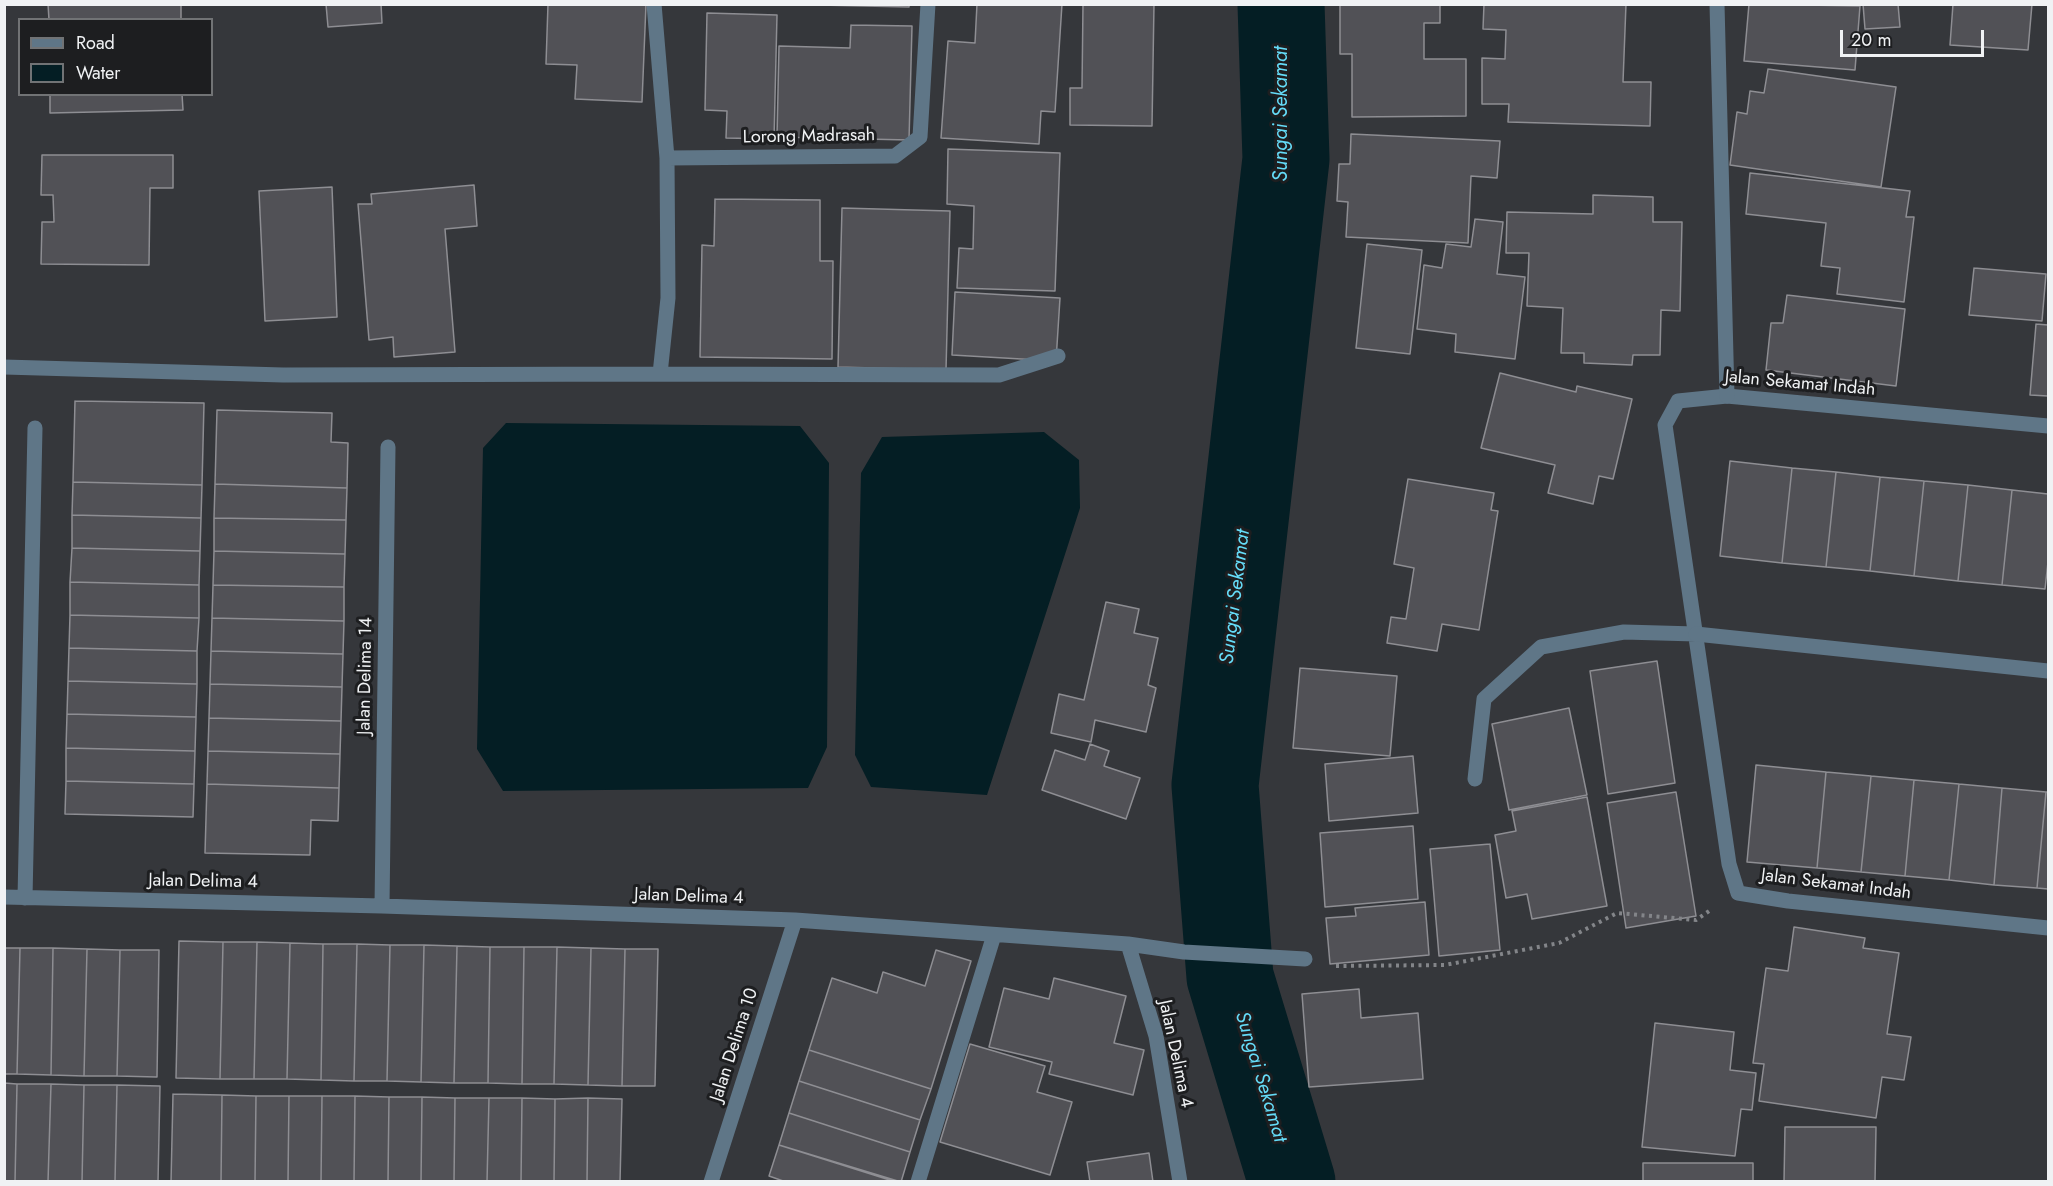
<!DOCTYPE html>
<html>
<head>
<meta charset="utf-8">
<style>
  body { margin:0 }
  #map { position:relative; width:2053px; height:1186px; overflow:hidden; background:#35373b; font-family:Jost,sans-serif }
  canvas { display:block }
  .frame { position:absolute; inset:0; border:6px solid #f0f2f4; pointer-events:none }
  .legend { position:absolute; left:18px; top:18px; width:195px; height:78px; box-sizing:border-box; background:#1d1e20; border:2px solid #717375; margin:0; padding:8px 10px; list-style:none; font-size:18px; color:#f0f2f4 }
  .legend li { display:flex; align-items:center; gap:12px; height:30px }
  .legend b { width:30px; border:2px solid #717375 }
  .scale { position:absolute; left:1840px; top:30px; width:144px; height:27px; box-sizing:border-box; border:3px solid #f0f2f4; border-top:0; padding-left:8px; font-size:18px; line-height:21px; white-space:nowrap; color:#f0f2f4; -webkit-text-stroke:4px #1d1e20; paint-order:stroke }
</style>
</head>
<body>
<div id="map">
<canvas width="2053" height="1186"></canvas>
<div class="frame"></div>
<ul class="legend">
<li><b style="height:8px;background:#5f7687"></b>Road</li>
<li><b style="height:16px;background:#041e24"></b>Water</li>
</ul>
<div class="scale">20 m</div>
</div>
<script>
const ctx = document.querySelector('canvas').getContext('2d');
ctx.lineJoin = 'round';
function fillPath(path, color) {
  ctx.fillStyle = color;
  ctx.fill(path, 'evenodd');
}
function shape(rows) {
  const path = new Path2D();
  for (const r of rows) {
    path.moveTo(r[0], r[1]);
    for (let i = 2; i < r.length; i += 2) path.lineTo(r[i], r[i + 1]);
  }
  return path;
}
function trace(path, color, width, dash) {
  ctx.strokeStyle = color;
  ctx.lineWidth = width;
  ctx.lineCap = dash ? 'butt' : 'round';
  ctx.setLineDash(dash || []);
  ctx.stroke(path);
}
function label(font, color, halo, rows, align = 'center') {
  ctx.font = font + ' Jost,sans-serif';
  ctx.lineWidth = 6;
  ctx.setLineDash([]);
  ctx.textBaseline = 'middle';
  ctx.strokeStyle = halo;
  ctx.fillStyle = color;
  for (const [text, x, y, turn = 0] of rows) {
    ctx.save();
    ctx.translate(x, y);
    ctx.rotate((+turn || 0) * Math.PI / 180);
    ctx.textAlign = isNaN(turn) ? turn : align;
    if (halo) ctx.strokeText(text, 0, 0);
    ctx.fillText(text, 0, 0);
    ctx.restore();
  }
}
const water = shape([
  [506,423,800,426,829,463,827,747,808,788,503,791,477,749,483,448],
  [1044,432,1079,460,1080,508,987,795,871,787,855,755,861,473,882,437]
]);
const river = shape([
  [1281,4,1286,159,1215,785,1230,977,1292,1182]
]);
const building = shape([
  [48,4,181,4,181,20,49,20,48,4],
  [326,4,381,4,382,23,328,27,326,4],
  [548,4,646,4,642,102,575,99,577,65,546,64,548,4],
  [774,4,909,4,909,7,774,4],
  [977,4,1062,4,1055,112,1041,111,1039,144,941,138,948,41,975,43,977,4],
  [1083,4,1154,4,1152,126,1070,125,1070,88,1082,88,1083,4],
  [1340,4,1440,4,1440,23,1424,23,1424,59,1466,59,1466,116,1352,117,1352,54,1340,54,1340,4],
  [1484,4,1626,4,1623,82,1651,82,1650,126,1508,122,1509,104,1482,104,1482,58,1505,59,1506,30,1483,29,1484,4],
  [1749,4,1860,6,1855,70,1744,61,1749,4],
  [1863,4,1898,4,1900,27,1865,29,1863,4],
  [1953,4,2032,4,2028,50,1950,45,1953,4],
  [707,13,777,15,774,139,726,138,727,111,705,110,707,13],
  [851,25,912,26,909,140,777,137,779,46,850,48,851,25],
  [1768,69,1896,87,1881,187,1730,165,1737,112,1747,114,1750,91,1764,93,1768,69],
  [50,94,182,94,183,110,50,113,50,94],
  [1351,134,1500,141,1497,178,1471,176,1468,243,1346,237,1348,202,1337,201,1339,164,1350,164,1351,134],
  [948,149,1060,153,1055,291,957,288,959,248,973,249,974,206,947,204,948,149],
  [42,155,173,155,173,188,150,188,149,265,41,264,42,222,54,222,53,195,41,195,42,155],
  [1750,173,1910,191,1906,217,1914,217,1904,302,1837,294,1840,268,1821,266,1826,223,1746,214,1750,173],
  [474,185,477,226,445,229,455,352,394,357,393,337,369,340,358,204,372,204,371,194,474,185],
  [332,187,337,317,265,321,259,191,332,187],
  [1593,195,1653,197,1653,222,1682,222,1680,311,1661,310,1660,355,1633,355,1632,365,1584,363,1584,353,1561,353,1563,308,1527,306,1529,253,1506,253,1507,212,1593,214,1593,195],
  [715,199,820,200,820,261,833,261,832,359,700,357,702,245,714,246,715,199],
  [842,208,950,211,946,370,838,367,842,208],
  [1475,219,1503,222,1497,274,1525,277,1515,359,1455,352,1456,334,1417,329,1424,265,1442,268,1446,244,1471,247,1475,219],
  [1367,244,1422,250,1410,354,1356,348,1367,244],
  [1974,268,2046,274,2042,321,1969,315,1974,268],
  [955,292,1060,298,1056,361,952,355,955,292],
  [1787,295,1905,309,1896,386,1766,370,1771,323,1783,323,1787,295],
  [2036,324,2048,325,2048,396,2030,395,2036,324],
  [1500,373,1576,392,1577,386,1632,399,1613,479,1599,476,1593,504,1548,493,1555,465,1481,448,1500,373],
  [75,401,204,403,202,485,73,482,75,401],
  [217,410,332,413,331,442,348,443,347,488,215,484,217,410],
  [1730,461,1792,468,1782,563,1720,556,1730,461],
  [1792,468,1836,472,1826,567,1782,563,1792,468],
  [1836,472,1880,477,1870,571,1826,567,1836,472],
  [1880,477,1924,481,1914,576,1870,571,1880,477],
  [1408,479,1494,493,1491,510,1498,511,1479,630,1442,624,1437,651,1387,643,1391,617,1406,619,1414,568,1394,564,1408,479],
  [1924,481,1968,485,1958,581,1914,576,1924,481],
  [73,482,202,485,201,518,72,515,73,482],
  [215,484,347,488,346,520,214,518,215,484],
  [1968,485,2012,490,2002,585,1958,581,1968,485],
  [2012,490,2048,494,2048,562,2045,589,2002,585,2012,490],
  [72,515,201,518,200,551,72,548,72,515],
  [214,518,346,520,345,554,214,551,214,518],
  [72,548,200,551,199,585,70,582,72,548],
  [214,551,345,554,344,587,213,585,214,551],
  [70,582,199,585,199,618,70,615,70,582],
  [213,585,344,587,344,621,212,618,213,585],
  [1106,602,1139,609,1134,633,1158,638,1148,685,1156,688,1146,732,1095,720,1091,742,1051,733,1059,694,1084,700,1106,602],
  [70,615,199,618,197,651,69,648,70,615],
  [212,618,344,621,343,654,211,651,212,618],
  [69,648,197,651,197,684,68,681,69,648],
  [211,651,343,654,342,687,210,684,211,651],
  [1657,661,1675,783,1608,794,1590,671,1657,661],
  [1300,668,1397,676,1390,756,1293,748,1300,668],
  [68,681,197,684,196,717,67,714,68,681],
  [210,684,342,687,341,721,209,718,210,684],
  [1569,708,1587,795,1509,810,1492,724,1569,708],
  [67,714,196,717,195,751,66,748,67,714],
  [209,718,341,721,340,754,208,751,209,718],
  [1090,744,1109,751,1104,766,1140,778,1126,819,1042,790,1055,750,1085,760,1090,744],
  [66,748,195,751,194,784,66,781,66,748],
  [208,751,340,754,339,788,207,784,208,751],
  [1413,756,1418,813,1329,821,1325,764,1413,756],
  [1756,765,1826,772,1817,868,1747,862,1756,765],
  [1826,772,1871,776,1861,872,1817,868,1826,772],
  [1871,776,1914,780,1905,876,1861,872,1871,776],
  [1914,780,1959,784,1949,880,1905,876,1914,780],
  [66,781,194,784,193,817,65,814,66,781],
  [207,784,339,788,338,821,311,820,310,855,205,853,207,784],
  [1959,784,2002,788,1994,885,1949,880,1959,784],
  [2002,788,2046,792,2037,888,1994,885,2002,788],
  [1676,792,1696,916,1626,928,1607,803,1676,792],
  [2046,792,2048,792,2048,889,2037,888,2046,792],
  [1587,797,1607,906,1532,919,1527,894,1506,898,1495,835,1516,831,1512,811,1587,797],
  [1413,826,1418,899,1325,907,1320,833,1413,826],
  [1490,844,1500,950,1439,956,1430,849,1490,844],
  [1425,902,1429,955,1330,964,1326,918,1356,916,1355,908,1425,902],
  [1794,927,1865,938,1863,948,1899,953,1887,1034,1911,1037,1904,1080,1882,1077,1876,1118,1759,1101,1764,1064,1753,1063,1766,968,1788,971,1794,927],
  [179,941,223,942,220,1079,176,1078,179,941],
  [223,942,257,942,254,1079,220,1079,223,942],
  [257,942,290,943,287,1079,254,1079,257,942],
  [290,943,323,944,321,1080,287,1079,290,943],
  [323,944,357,944,354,1081,321,1080,323,944],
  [357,944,390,945,387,1081,354,1081,357,944],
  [390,945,424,945,421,1082,387,1081,390,945],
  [424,945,457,946,454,1083,421,1082,424,945],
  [457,946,490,947,488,1083,454,1083,457,946],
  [490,947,524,947,522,1084,488,1083,490,947],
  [524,947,557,947,554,1084,522,1084,524,947],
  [557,947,591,948,588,1085,554,1084,557,947],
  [4,948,20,948,17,1074,4,1074,4,948],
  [20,948,53,948,51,1075,17,1074,20,948],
  [53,948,87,949,84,1076,51,1075,53,948],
  [591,948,625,949,622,1086,588,1085,591,948],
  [87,949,120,950,117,1076,84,1076,87,949],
  [625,949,658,949,655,1086,622,1086,625,949],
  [120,950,159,950,157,1077,117,1076,120,950],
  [936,950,971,961,931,1089,809,1050,832,978,877,993,883,972,925,986,936,950],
  [1054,978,1126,996,1114,1043,1144,1050,1133,1095,1049,1074,1052,1062,989,1047,1004,988,1049,999,1054,978],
  [1359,989,1361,1018,1418,1013,1423,1079,1309,1087,1302,994,1359,989],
  [1655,1023,1734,1032,1730,1070,1756,1073,1752,1110,1741,1109,1735,1156,1642,1147,1655,1023],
  [970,1044,1045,1066,1037,1092,1072,1102,1050,1175,940,1142,970,1044],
  [809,1050,931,1089,920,1120,799,1081,809,1050],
  [799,1081,920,1120,910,1152,789,1113,799,1081],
  [4,1083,17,1084,15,1182,4,1182,4,1083],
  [17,1084,51,1084,48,1182,15,1182,17,1084],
  [51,1084,84,1085,82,1182,48,1182,51,1084],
  [84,1085,117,1085,115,1182,82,1182,84,1085],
  [117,1085,160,1086,158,1182,115,1182,117,1085],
  [173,1094,222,1095,221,1182,171,1182,173,1094],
  [222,1095,256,1096,255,1182,221,1182,222,1095],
  [256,1096,289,1096,288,1182,255,1182,256,1096],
  [289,1096,322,1096,321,1182,288,1182,289,1096],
  [322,1096,355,1096,354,1182,321,1182,322,1096],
  [355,1096,389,1097,388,1182,354,1182,355,1096],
  [389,1097,422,1097,421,1182,388,1182,389,1097],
  [422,1097,455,1098,454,1182,421,1182,422,1097],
  [455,1098,489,1098,487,1182,454,1182,455,1098],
  [489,1098,522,1098,521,1182,487,1182,489,1098],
  [522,1098,555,1099,554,1182,521,1182,522,1098],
  [588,1098,622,1099,620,1182,587,1182,588,1098],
  [588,1098,587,1182,554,1182,555,1099,588,1098],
  [789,1113,910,1152,901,1182,779,1145,789,1113],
  [1785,1127,1876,1127,1875,1182,1784,1182,1785,1127],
  [779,1145,896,1182,786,1182,769,1176,779,1145],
  [1149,1153,1153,1182,1090,1182,1087,1162,1149,1153],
  [1643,1163,1753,1163,1753,1182,1643,1182,1643,1163]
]);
const path = shape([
  [1336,966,1445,965,1559,943,1617,913,1696,920,1712,909]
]);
const service = shape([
  [2048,426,1727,396,1678,401,1665,425,1729,864,1738,893,1788,901,2048,928],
  [1475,779,1484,699,1541,647,1624,632,1696,634]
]);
const minor = shape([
  [1717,4,1727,396],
  [667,158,895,156,920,137,928,4],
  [4,367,283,375,660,374,668,298,667,158,654,4],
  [660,374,999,375,1058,356],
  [1696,634,2048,671],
  [4,897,382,906,795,920,1128,944,1184,952,1305,959],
  [25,898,35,428],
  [382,906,388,447],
  [1128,944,1156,1036,1180,1182],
  [711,1182,795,920],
  [918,1182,994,935]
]);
const streetNames = [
  ["Lorong Madrasah",809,137,-1],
  ["Jalan Sekamat Indah",1800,384,5],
  ["Jalan Delima 14",366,676,-89],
  ["Jalan Delima 4",203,882,1],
  ["Jalan Sekamat Indah",1836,885,7],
  ["Jalan Delima 4",689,897,2],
  ["Jalan Delima 10",735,1045,-72],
  ["Jalan Delima 4",1175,1054,78]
];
const waterNames = [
  ["Sungai Sekamat",1282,114,-90],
  ["Sungai Sekamat",1236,597,-83],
  ["Sungai Sekamat",1260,1077,73]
];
fillPath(water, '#041e24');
trace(river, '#041e24', 87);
fillPath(building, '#515156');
trace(building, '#8e8e93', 1.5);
trace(path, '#838589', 4, [3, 4.5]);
trace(service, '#5f7687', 15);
trace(minor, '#5f7687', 15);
label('18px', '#f0f2f4', '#1d1e20', streetNames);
label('italic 20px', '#65dcf8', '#1d1e20', waterNames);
</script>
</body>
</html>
